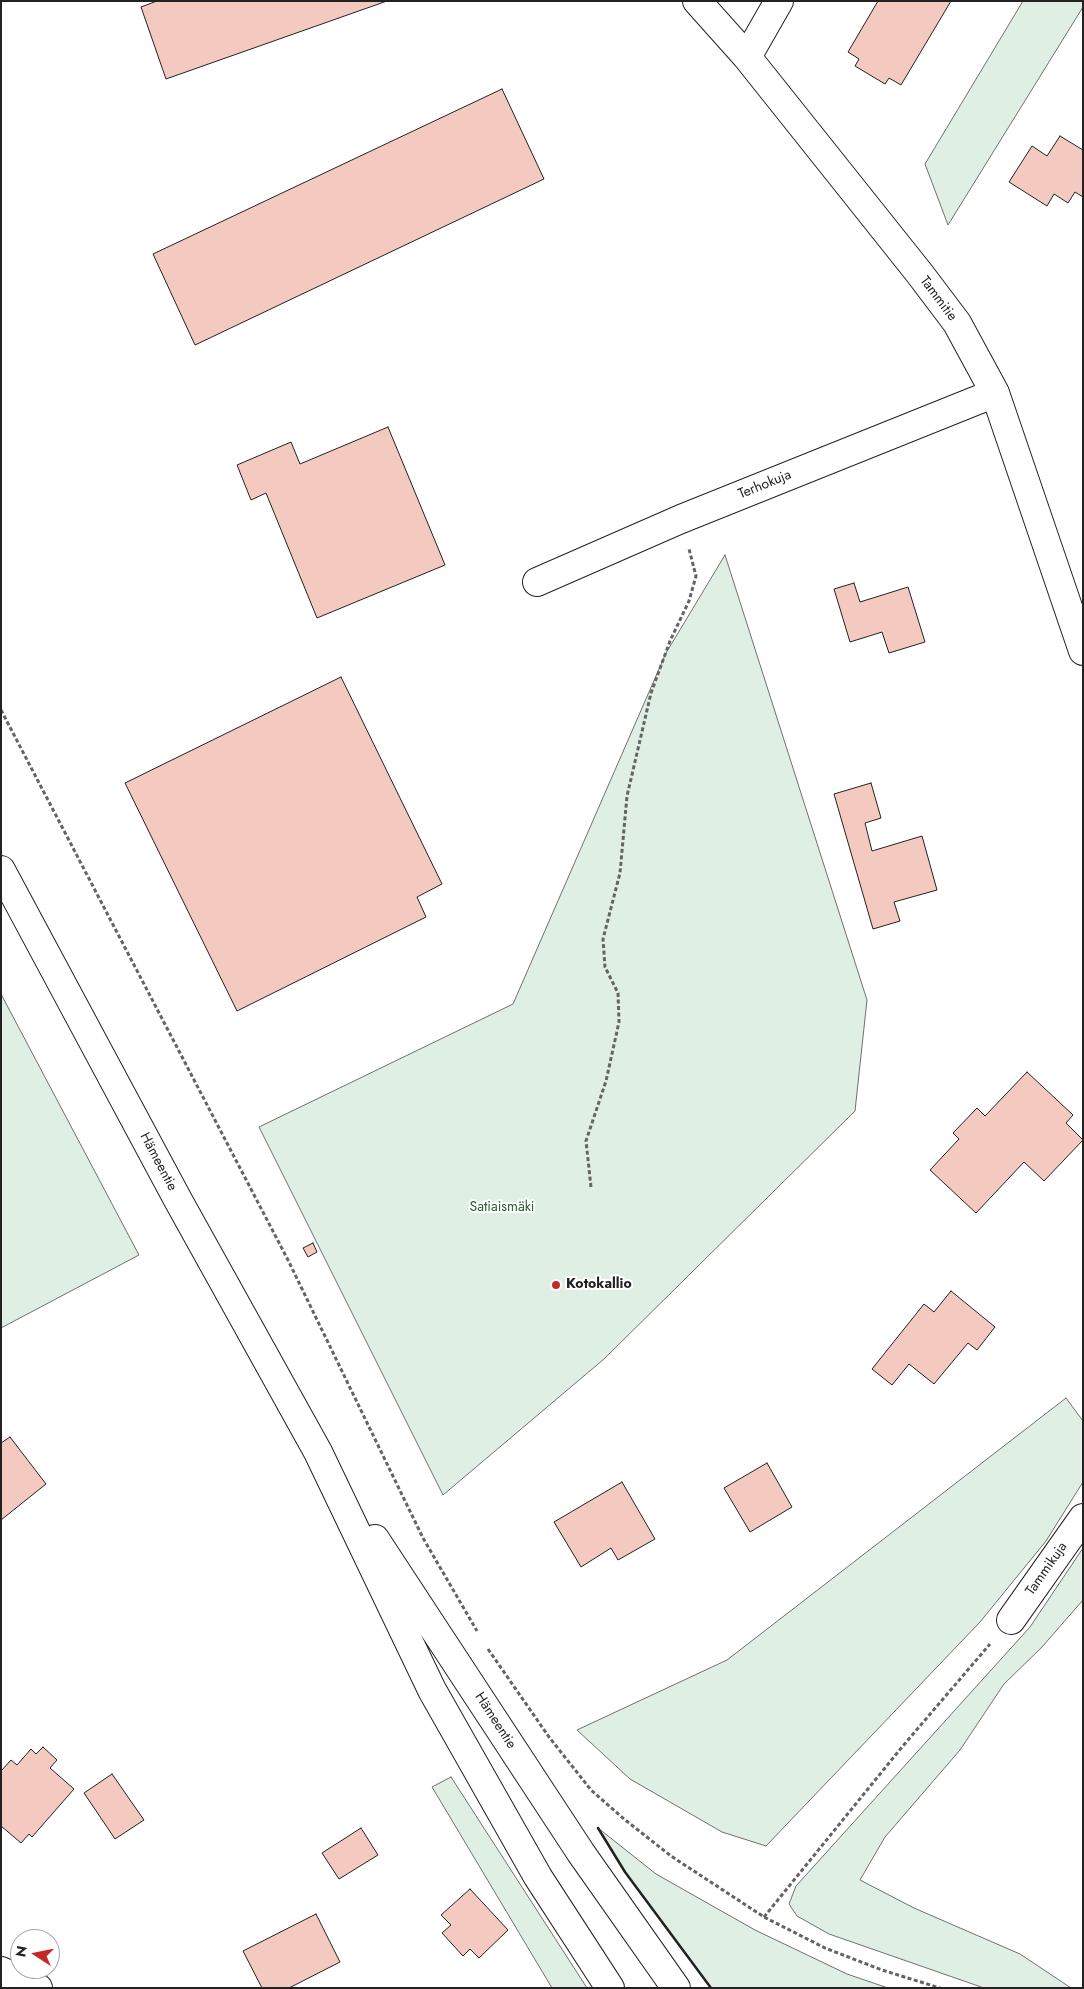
<!DOCTYPE html>
<html>
<head>
<meta charset="utf-8">
<style>
  body { margin:0 }
  #map { position:relative; width:1084px; height:1989px; overflow:hidden; background:#fff; font-family:Jost,sans-serif }
  canvas { display:block }
  .frame { position:absolute; inset:0; border:2px solid #222; pointer-events:none }
  .north { position:absolute; left:10px; top:1929px; width:50px; height:50px; box-sizing:border-box; background:#fff; border:1px solid #a7a7a7; border-radius:50%; rotate:281deg; font-size:14px; font-weight:700; line-height:20px; text-align:center; color:#222 }
  .north::after { content:''; display:block; margin:auto; width:18px; height:22px; background:#c62828; clip-path:polygon(50% 0,100% 100%,50% 72%,0 100%) }
</style>
</head>
<body>
<div id="map">
<canvas width="1084" height="1989"></canvas>
<div class="frame"></div>
<div class="north">N</div>
</div>
<script>
const ctx = document.querySelector('canvas').getContext('2d');
ctx.lineJoin = 'round';
function fillPath(path, color) {
  ctx.fillStyle = color;
  ctx.fill(path, 'evenodd');
}
function shape(rows) {
  const path = new Path2D();
  for (const r of rows) {
    path.moveTo(r[0], r[1]);
    for (let i = 2; i < r.length; i += 2) path.lineTo(r[i], r[i + 1]);
  }
  return path;
}
function trace(path, color, width, dash) {
  ctx.strokeStyle = color;
  ctx.lineWidth = width;
  ctx.lineCap = dash ? 'butt' : 'round';
  ctx.setLineDash(dash || []);
  ctx.stroke(path);
}
function label(font, color, halo, rows, align = 'center') {
  ctx.font = font + ' Jost,sans-serif';
  ctx.lineWidth = 4;
  ctx.setLineDash([]);
  ctx.textBaseline = 'middle';
  ctx.strokeStyle = halo;
  ctx.fillStyle = color;
  for (const [text, x, y, turn = 0] of rows) {
    ctx.save();
    ctx.translate(x, y);
    ctx.rotate((+turn || 0) * Math.PI / 180);
    ctx.textAlign = isNaN(turn) ? turn : align;
    if (halo) ctx.strokeText(text, 0, 0);
    ctx.fillText(text, 0, 0);
    ctx.restore();
  }
}
const green = shape([
  [1023,1,1083,1,1083,7,948,225,925,164,1023,1],
  [725,555,867,1000,855,1111,604,1359,443,1495,259,1127,513,1004,666,653,725,555],
  [1,994,139,1255,1,1328,1,994],
  [1066,1398,1083,1421,1083,1482,1046,1541,980,1622,766,1846,722,1832,630,1779,577,1730,727,1660,1066,1398],
  [1083,1548,1083,1600,1042,1647,1004,1684,960,1750,885,1837,860,1880,914,1908,1020,1954,1071,1988,984,1988,829,1934,797,1916,789,1904,796,1886,1030,1627,1083,1548],
  [451,1777,587,1988,552,1988,432,1787,451,1777],
  [598,1828,656,1874,755,1930,847,1974,888,1988,711,1988,625,1872,598,1828]
]);
const building = shape([
  [157,1,387,1,166,79,141,7,157,1],
  [878,1,951,1,901,85,889,78,885,84,855,66,859,59,848,52,878,1],
  [502,89,544,179,195,345,153,254,502,89],
  [1060,136,1083,150,1083,197,1075,192,1068,203,1054,194,1047,206,1009,182,1032,146,1047,156,1060,136],
  [388,427,445,565,317,618,266,493,251,500,237,465,291,442,300,464,388,427],
  [854,583,860,602,908,587,925,642,889,653,882,632,850,642,834,589,854,583],
  [341,677,442,884,417,897,426,917,237,1011,125,783,341,677],
  [871,783,881,818,865,823,872,851,922,836,937,890,894,902,900,921,873,929,834,794,871,783],
  [1027,1072,1073,1115,1066,1123,1083,1140,1044,1181,1024,1162,976,1213,930,1170,959,1139,953,1133,977,1108,985,1116,1027,1072],
  [313,1243,317,1252,308,1257,303,1248,313,1243],
  [951,1291,995,1327,977,1350,968,1343,934,1384,909,1364,892,1385,872,1369,924,1304,934,1312,951,1291],
  [10,1437,46,1484,1,1520,1,1443,10,1437],
  [767,1463,792,1507,750,1532,724,1488,767,1463],
  [622,1482,655,1539,618,1560,611,1548,581,1567,554,1522,622,1482],
  [43,1747,57,1760,50,1768,74,1789,32,1837,29,1834,21,1843,1,1826,1,1771,11,1760,17,1765,31,1749,36,1754,43,1747],
  [112,1774,144,1820,115,1839,84,1793,112,1774],
  [361,1828,378,1855,339,1879,322,1853,361,1828],
  [470,1889,508,1930,479,1958,470,1949,463,1956,442,1933,451,1925,441,1915,470,1889],
  [316,1914,340,1962,289,1988,262,1988,243,1951,316,1914]
]);
const path = shape([
  [1,710,288,1260,423,1538,477,1631],
  [591,1187,586,1141,606,1081,619,1022,618,993,605,967,603,939,620,873,627,796,651,693,670,641,689,601,696,576,689,549],
  [488,1649,549,1737,591,1790,624,1819,671,1856,764,1917,825,1948,882,1970,940,1988],
  [764,1917,902,1747,990,1644]
]);
const street = shape([
  [697,1,747,57,920,274,957,323,995,393,1083,651],
  [747,57,779,1],
  [537,582,681,519,995,393],
  [1011,1620,1083,1518]
]);
const secondary = shape([
  [1,1971,38,1988]
]);
const highway = shape([
  [1,870,178,1200,318,1452,432,1690,538,1877,610,1988],
  [375,1539,581,1853,676,1988]
]);
const wall = shape([
  [598,1828,625,1872,711,1988]
]);
const markers = [
  [556,1285,5,"#c62828"]
];
const streetNames = [
  ["Tammitie",938,299,53],
  ["Terhokuja",765,485,-22],
  ["Hämeentie",158,1162,62],
  ["Tammikuja",1047,1569,-55],
  ["Hämeentie",495,1721,57]
];
const parkNames = [
  ["Satiaismäki",502,1208]
];
const poiNames = [
  ["Kotokallio",566,1285]
];
fillPath(green, '#e0efe3');
trace(green, '#6f6f6f', 1);
fillPath(building, '#f3c9c0');
trace(building, '#222', 1);
trace(street, '#222', 30);
trace(secondary, '#222', 30);
trace(highway, '#222', 30);
trace(path, '#646464', 3, [4, 2.5]);
trace(street, '#fff', 28);
trace(secondary, '#fff', 28);
trace(highway, '#fff', 28);
trace(wall, '#222', 2.5);
for (const [x, y, r, color] of markers) {
  const dot = new Path2D();
  dot.arc(x, y, r, 0, 2 * Math.PI);
  ctx.fillStyle = color;
  ctx.fill(dot);
  trace(dot, '#fff', 2);
}
label('14px', '#222', '#fff', streetNames);
label('14px', '#2f5e38', '#fff', parkNames);
label('bold 14px', '#222', '#fff', poiNames, 'left');
</script>
</body>
</html>
